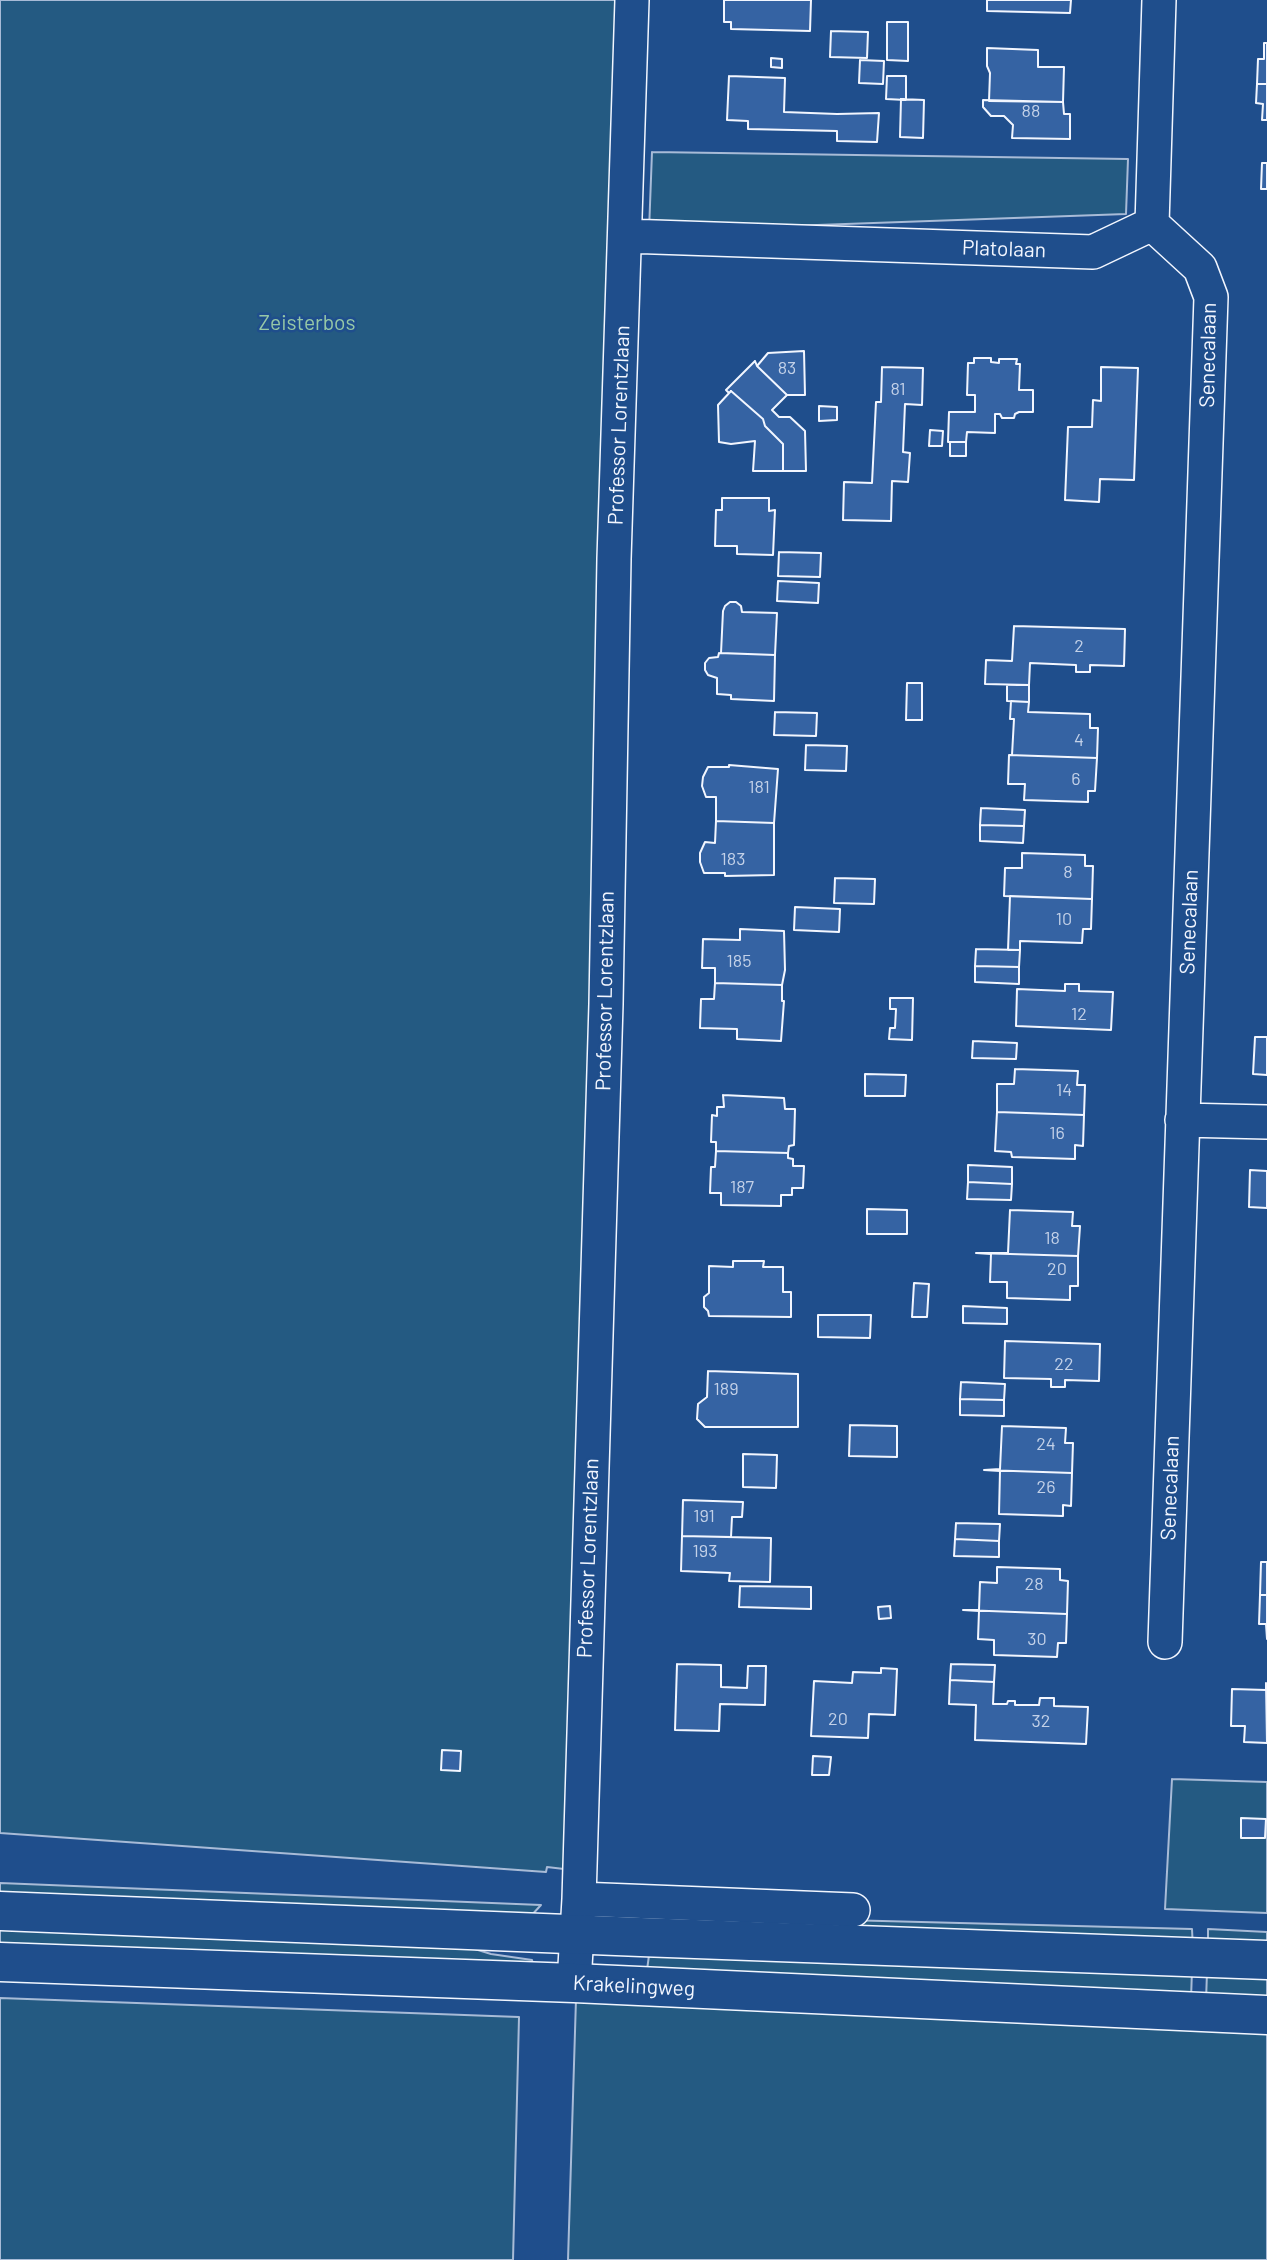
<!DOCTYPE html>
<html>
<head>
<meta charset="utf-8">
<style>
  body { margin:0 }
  canvas { display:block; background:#1f4e8c }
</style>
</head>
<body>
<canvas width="1267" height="2260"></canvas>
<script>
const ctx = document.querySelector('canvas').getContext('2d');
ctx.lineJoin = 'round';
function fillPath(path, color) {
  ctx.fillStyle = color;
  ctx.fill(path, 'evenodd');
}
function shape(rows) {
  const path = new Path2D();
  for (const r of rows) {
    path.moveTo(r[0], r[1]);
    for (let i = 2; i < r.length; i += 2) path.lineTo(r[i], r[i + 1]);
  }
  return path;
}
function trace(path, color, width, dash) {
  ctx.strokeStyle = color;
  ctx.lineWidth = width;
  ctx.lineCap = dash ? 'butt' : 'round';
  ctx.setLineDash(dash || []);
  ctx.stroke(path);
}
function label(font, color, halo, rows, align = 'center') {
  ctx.font = font + ' Barlow,sans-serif';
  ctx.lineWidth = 5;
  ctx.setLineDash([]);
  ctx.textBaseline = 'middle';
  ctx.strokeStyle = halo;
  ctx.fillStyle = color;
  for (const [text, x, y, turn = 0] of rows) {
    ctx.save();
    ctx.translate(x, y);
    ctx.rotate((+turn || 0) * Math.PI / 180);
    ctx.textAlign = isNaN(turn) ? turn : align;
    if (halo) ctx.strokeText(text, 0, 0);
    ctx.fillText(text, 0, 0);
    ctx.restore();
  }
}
const green = shape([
  [0,0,624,0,564,1869,547,1867,546,1872,0,1833,0,0],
  [652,152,1128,159,1126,214,649,231,652,152],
  [1172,1779,1267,1782,1267,1913,1165,1909,1172,1779],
  [0,1883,541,1905,530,1917,0,1901,0,1883],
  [650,1915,1192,1929,1193,1950,650,1915],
  [0,1922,452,1942,491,1954,532,1960,533,1965,0,1951,0,1922],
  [1208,1929,1267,1932,1267,1953,1208,1950,1208,1929],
  [650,1948,1192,1970,1191,1999,647,1970,650,1948],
  [1207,1972,1267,1975,1267,2003,1206,2001,1207,1972],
  [0,1998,519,2017,513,2260,0,2260,0,1998],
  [576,1999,1267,2028,1267,2260,568,2260,576,1999]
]);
const building = shape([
  [724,0,811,0,810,31,731,29,731,22,724,22,724,0],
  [987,0,1071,0,1070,13,987,11,987,0],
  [887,22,908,22,908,61,887,60,887,22],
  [831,31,868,32,867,58,830,57,831,31],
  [1264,43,1267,43,1267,84,1257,84,1258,59,1264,59,1264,43],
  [987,48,1038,50,1038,67,1064,67,1063,102,989,101,990,73,987,66,987,48],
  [771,58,782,59,782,68,771,67,771,58],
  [860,60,884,61,883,84,859,83,860,60],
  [729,76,785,78,784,112,837,114,879,113,877,142,837,141,837,131,748,129,748,121,727,120,729,76],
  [887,76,906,76,906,100,886,99,887,76],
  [1257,84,1267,84,1267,120,1262,120,1263,104,1256,103,1257,84],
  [901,99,924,100,923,138,900,137,901,99],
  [983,100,1063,102,1064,114,1070,114,1070,139,1012,138,1013,125,1004,116,991,116,983,107,983,100],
  [1262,163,1267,163,1267,189,1261,189,1262,163],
  [804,351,805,395,787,395,757,366,768,353,804,351],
  [974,358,991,358,991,362,999,363,999,359,1017,359,1016,364,1020,364,1019,390,1033,390,1033,412,1019,412,1015,414,1014,418,1002,418,1000,414,995,414,995,433,967,432,966,442,948,442,949,412,975,412,975,395,967,395,968,363,974,363,974,358],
  [755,361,757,366,787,395,772,410,779,417,790,417,805,431,806,471,783,471,783,444,765,426,763,419,731,391,729,393,726,390,755,361],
  [882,367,923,368,922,405,905,404,903,452,910,453,908,482,892,481,891,521,843,520,844,482,872,483,876,402,881,402,882,367],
  [1101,367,1138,368,1134,480,1100,479,1099,502,1065,500,1068,427,1092,427,1093,400,1101,401,1101,367],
  [731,391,763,419,765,426,783,444,783,471,753,471,755,441,731,444,719,442,718,405,731,391],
  [819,406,837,407,837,420,819,421,819,406],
  [930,430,943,431,942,446,929,446,930,430],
  [950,442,966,442,966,456,950,456,950,442],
  [722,498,769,498,769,511,775,510,773,555,737,554,737,546,715,546,716,510,722,510,722,498],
  [779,552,821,553,820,577,778,576,779,552],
  [778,581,819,583,818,603,777,601,778,581],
  [730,602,736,602,741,606,742,612,777,613,775,655,721,653,723,611,725,606,730,602],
  [1014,626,1125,629,1124,666,1090,665,1090,672,1076,672,1076,665,1030,663,1029,685,985,684,986,660,1012,661,1014,626],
  [719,653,775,655,774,701,731,699,731,695,717,694,717,678,708,675,705,670,705,663,709,658,718,657,719,653],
  [907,683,922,683,922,720,906,720,907,683],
  [1007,685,1029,685,1029,702,1007,701,1007,685],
  [1011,701,1029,702,1028,712,1090,714,1090,728,1098,728,1097,758,1009,755,1012,755,1014,719,1010,719,1011,701],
  [775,712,817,713,816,736,774,735,775,712],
  [806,745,847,746,846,771,805,770,806,745],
  [1009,755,1097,758,1095,791,1088,791,1088,802,1024,800,1025,784,1008,784,1009,755],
  [729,765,778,769,774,823,716,821,716,797,706,797,702,786,703,777,708,767,729,767,729,765],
  [981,808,1025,810,1024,826,980,825,981,808],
  [716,821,774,823,774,875,725,876,725,873,704,873,700,862,700,853,705,842,715,843,716,821],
  [980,825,1024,826,1023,843,980,841,980,825],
  [1022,853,1085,855,1085,866,1093,866,1092,899,1004,896,1005,868,1022,868,1022,853],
  [835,878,875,879,874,904,834,903,835,878],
  [1010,896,1092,899,1091,929,1083,929,1082,943,1020,941,1020,950,1008,950,1010,896],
  [795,907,840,909,839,932,794,930,795,907],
  [740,929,784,931,785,970,782,985,715,983,715,968,702,968,703,939,740,940,740,929],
  [976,949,1020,950,1019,967,975,966,976,949],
  [975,966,1019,967,1019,984,975,982,975,966],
  [715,983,782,985,782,1001,784,1001,781,1041,737,1039,737,1029,700,1028,701,999,714,999,715,983],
  [1065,984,1079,984,1079,991,1113,992,1111,1030,1016,1026,1017,989,1065,991,1065,984],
  [890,998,913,998,912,1040,889,1039,890,1028,895,1028,896,1009,890,1009,890,998],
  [1255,1037,1267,1037,1267,1075,1253,1074,1255,1037],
  [973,1041,1017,1043,1016,1059,972,1058,973,1041],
  [1015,1069,1078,1071,1077,1085,1085,1085,1084,1115,997,1112,997,1084,1014,1084,1015,1069],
  [865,1074,906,1075,905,1096,865,1096,865,1074],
  [723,1095,784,1098,785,1109,795,1109,794,1145,789,1146,788,1153,716,1151,716,1142,711,1142,712,1115,717,1116,717,1107,724,1107,723,1095],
  [997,1112,1084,1115,1083,1146,1075,1145,1075,1159,1012,1157,1011,1152,995,1151,997,1112],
  [716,1151,788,1153,788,1158,793,1159,793,1166,804,1166,803,1188,792,1188,792,1195,781,1195,781,1206,721,1205,721,1193,710,1193,711,1167,715,1167,716,1151],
  [968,1165,1012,1167,1012,1184,968,1182,968,1165],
  [1250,1170,1267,1171,1267,1208,1249,1207,1250,1170],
  [968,1182,1012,1184,1011,1200,967,1199,968,1182],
  [867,1209,907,1210,907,1234,867,1234,867,1209],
  [1010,1210,1073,1212,1072,1226,1080,1226,1078,1256,976,1253,1008,1253,1010,1210],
  [976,1253,1078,1256,1078,1286,1070,1286,1070,1300,1007,1298,1007,1282,990,1282,991,1254,976,1253],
  [733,1261,764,1261,763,1267,783,1267,783,1292,791,1292,791,1317,709,1316,708,1311,704,1307,704,1297,709,1293,709,1266,733,1267,733,1261],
  [914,1283,929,1284,927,1317,912,1317,914,1283],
  [963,1306,1007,1308,1007,1324,963,1323,963,1306],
  [818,1315,871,1315,870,1338,818,1337,818,1315],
  [1005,1341,1100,1344,1099,1381,1065,1380,1065,1387,1051,1387,1051,1379,1004,1378,1005,1341],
  [708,1371,798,1374,798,1427,705,1427,697,1419,698,1404,707,1397,708,1371],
  [961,1382,1005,1384,1004,1400,960,1399,961,1382],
  [960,1399,1004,1400,1004,1416,960,1415,960,1399],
  [850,1425,897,1426,897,1457,849,1456,850,1425],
  [1002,1426,1066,1428,1065,1443,1073,1443,1072,1473,984,1470,1000,1469,1002,1426],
  [743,1454,777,1455,776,1488,743,1487,743,1454],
  [984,1470,1072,1473,1071,1506,1063,1505,1063,1516,999,1514,1000,1471,984,1470],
  [683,1500,743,1502,742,1517,732,1517,731,1537,682,1536,683,1500],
  [956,1523,1000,1524,999,1541,955,1539,956,1523],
  [682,1536,771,1538,770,1582,729,1581,730,1573,681,1571,682,1536],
  [955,1539,999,1541,999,1557,954,1556,955,1539],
  [1261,1562,1267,1562,1267,1595,1260,1595,1261,1562],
  [997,1567,1060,1569,1060,1580,1068,1581,1067,1614,963,1610,979,1610,980,1582,997,1583,997,1567],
  [740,1586,811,1587,811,1609,739,1607,740,1586],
  [1260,1595,1267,1595,1267,1639,1266,1624,1259,1624,1260,1595],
  [890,1606,891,1618,879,1619,878,1607,890,1606],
  [963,1610,1067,1614,1066,1643,1058,1643,1057,1657,994,1655,994,1640,978,1639,979,1611,963,1610],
  [677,1664,721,1665,721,1687,747,1688,748,1666,766,1666,765,1705,720,1704,719,1731,675,1730,677,1664],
  [951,1664,995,1665,994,1682,950,1680,951,1664],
  [881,1668,897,1669,895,1715,869,1714,868,1738,811,1736,814,1681,852,1683,853,1672,881,1673,881,1668],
  [950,1680,994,1682,993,1704,1007,1704,1008,1701,1015,1701,1015,1705,1039,1705,1040,1698,1054,1698,1054,1706,1088,1707,1086,1744,975,1740,976,1705,949,1704,950,1680],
  [1266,1683,1267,1743,1244,1742,1245,1726,1231,1726,1232,1689,1266,1690,1266,1683],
  [442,1750,461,1751,460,1771,441,1770,442,1750],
  [813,1756,831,1757,829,1775,812,1775,813,1756],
  [1241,1818,1266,1819,1265,1838,1241,1838,1241,1818]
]);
const minor = shape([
  [1152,224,1200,268,1211,297,1165,1642],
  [626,236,1093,252,1152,224,1159,0],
  [1182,1120,1267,1122],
  [579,1899,853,1910],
  [574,1983,579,1899,606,1004,614,559,632,0]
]);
const primary = shape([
  [0,1911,641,1937,1267,1960],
  [0,1962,574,1983,1267,2015]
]);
const numberNames = [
  ["88",1031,111],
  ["83",787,368],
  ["81",898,389],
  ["2",1079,646],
  ["4",1079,740],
  ["6",1076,779],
  ["181",759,787],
  ["183",733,859],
  ["8",1068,872],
  ["10",1064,919],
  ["185",739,961],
  ["12",1079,1014],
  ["14",1064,1090],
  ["16",1057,1133],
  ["187",742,1187],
  ["18",1052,1238],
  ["20",1057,1269],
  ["22",1064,1364],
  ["189",726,1389],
  ["24",1046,1444],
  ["26",1046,1487],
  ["191",704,1516],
  ["193",705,1551],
  ["28",1034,1584],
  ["30",1037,1639],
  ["20",838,1719],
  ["32",1041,1721]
];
const streetNames = [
  ["Platolaan",1004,249,2],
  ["Senecalaan",1208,355,-89],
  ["Professor Lorentzlaan",619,425,-88],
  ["Senecalaan",1189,922,-88],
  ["Professor Lorentzlaan",605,991,-89],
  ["Senecalaan",1170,1488,-88],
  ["Professor Lorentzlaan",588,1558,-88],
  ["Krakelingweg",634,1986,3]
];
const parkNames = [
  ["Zeisterbos",307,323]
];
fillPath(green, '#245a82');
trace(green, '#a8bbd7', 2);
fillPath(building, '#3563a3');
trace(building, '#f2f6ff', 2);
trace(minor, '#f2f6ff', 36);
trace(primary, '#f2f6ff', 41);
trace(minor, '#1f4e8c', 33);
trace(primary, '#1f4e8c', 38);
label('18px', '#c3d1e8', null, numberNames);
label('21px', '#f2f6ff', '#1f4e8c', streetNames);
label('21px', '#97c8a6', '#1f4e8c', parkNames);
</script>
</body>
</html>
